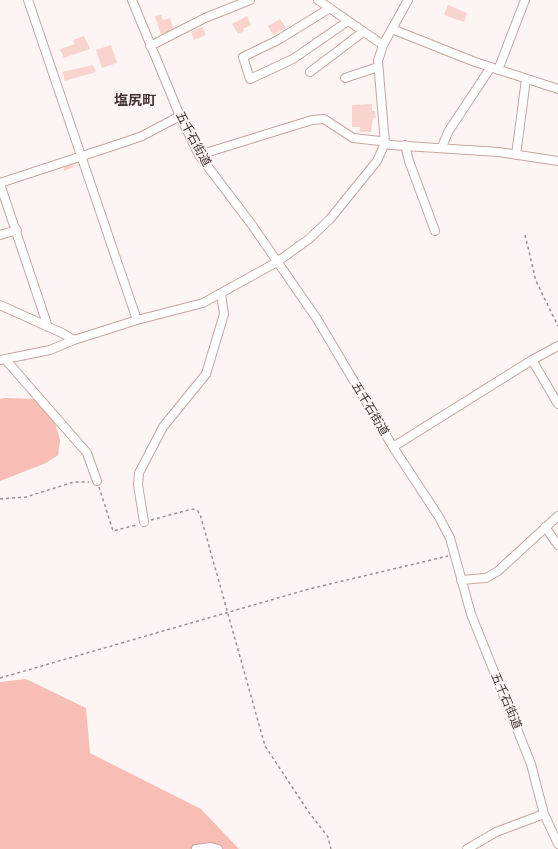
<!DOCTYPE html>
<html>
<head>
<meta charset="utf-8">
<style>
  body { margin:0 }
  canvas { display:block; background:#fdf5f4 }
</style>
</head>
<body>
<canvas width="558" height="849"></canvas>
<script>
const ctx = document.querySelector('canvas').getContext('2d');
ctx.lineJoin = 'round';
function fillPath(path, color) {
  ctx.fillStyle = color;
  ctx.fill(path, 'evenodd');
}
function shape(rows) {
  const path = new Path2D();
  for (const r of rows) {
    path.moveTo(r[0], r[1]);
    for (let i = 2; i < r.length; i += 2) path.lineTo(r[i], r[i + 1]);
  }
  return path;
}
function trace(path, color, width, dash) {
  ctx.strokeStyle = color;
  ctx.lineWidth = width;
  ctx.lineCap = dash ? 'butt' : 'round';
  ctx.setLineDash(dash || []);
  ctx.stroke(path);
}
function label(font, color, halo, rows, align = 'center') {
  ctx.font = font + ' Rubik,"Noto Sans JP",sans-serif';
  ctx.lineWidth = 3.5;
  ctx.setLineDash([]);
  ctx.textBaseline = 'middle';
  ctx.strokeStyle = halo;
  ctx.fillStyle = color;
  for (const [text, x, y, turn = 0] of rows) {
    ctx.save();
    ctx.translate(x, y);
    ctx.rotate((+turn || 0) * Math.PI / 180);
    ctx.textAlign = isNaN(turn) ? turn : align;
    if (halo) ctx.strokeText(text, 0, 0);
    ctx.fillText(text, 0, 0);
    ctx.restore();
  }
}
const green = shape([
  [5,398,39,399,48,409,55,423,60,440,58,455,46,463,0,481,0,399],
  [26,679,86,708,90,753,201,809,239,849,0,849,0,682]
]);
const building = shape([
  [448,5,467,13,464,22,444,15],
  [161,15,163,20,170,18,174,31,161,35,155,16],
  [247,16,251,25,243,29,244,31,238,34,232,24],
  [280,19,286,28,273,35,268,26],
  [202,27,206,35,194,40,191,32],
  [84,36,90,49,64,58,60,49,75,44,73,40],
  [111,45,117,63,102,68,96,50],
  [93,65,96,72,65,81,62,72],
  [372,104,372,111,375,111,376,118,373,118,371,132,360,132,360,127,352,127,352,105],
  [73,163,74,167,64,171,63,166]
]);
const path = shape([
  [525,235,536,281,558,326],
  [99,487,113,531,136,525],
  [0,499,26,497,74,482,89,482],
  [151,520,192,509,197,510,200,514,265,746,308,811,328,837,331,849],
  [0,678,309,589,448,556]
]);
const minor = shape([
  [28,0,137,320],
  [132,0,180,116,199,155,252,225,317,319,393,447,439,517,450,538,471,614,531,764,544,814,558,844],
  [318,0,383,45],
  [330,8,278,40,243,57,250,79,293,59,348,21],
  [392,29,475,62,558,89],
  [150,46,205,18,250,0],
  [498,70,525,0],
  [310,72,363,32],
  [345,78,378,67],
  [405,145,409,161,435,231],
  [442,147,448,132,491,67],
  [199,155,312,120,324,119,353,138,380,141,390,145,499,152,558,161],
  [516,155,526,79],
  [0,183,125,142,142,136,180,116],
  [0,184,48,327],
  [0,235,17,230],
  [0,305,62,333,74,340],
  [5,359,87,453,97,481],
  [0,360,50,350,74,340,137,320,203,303,277,262,309,239,330,219,377,161,385,143,378,61,383,45,408,0],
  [532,360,558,404],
  [393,447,532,360,558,346],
  [144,522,138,485,139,473,163,427,206,374,224,314,221,294],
  [545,527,558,545],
  [461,580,486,578,498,571,558,516],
  [196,849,211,847,218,849],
  [467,849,496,832,544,814]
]);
const streetNames = [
  ["五千石街道",193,139,62],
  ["五千石街道",370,409,59],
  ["五千石街道",506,701,67]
];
const quarterNames = [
  ["塩尻町",135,101]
];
fillPath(green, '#f8beb5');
fillPath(building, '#f9d4ce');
trace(minor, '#c8a59f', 10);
trace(path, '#9c908f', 1.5, [3, 3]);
trace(minor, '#fff', 8);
label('12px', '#423331', '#fdf5f4', streetNames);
label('bold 14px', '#423331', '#fdf5f4', quarterNames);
</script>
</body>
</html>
